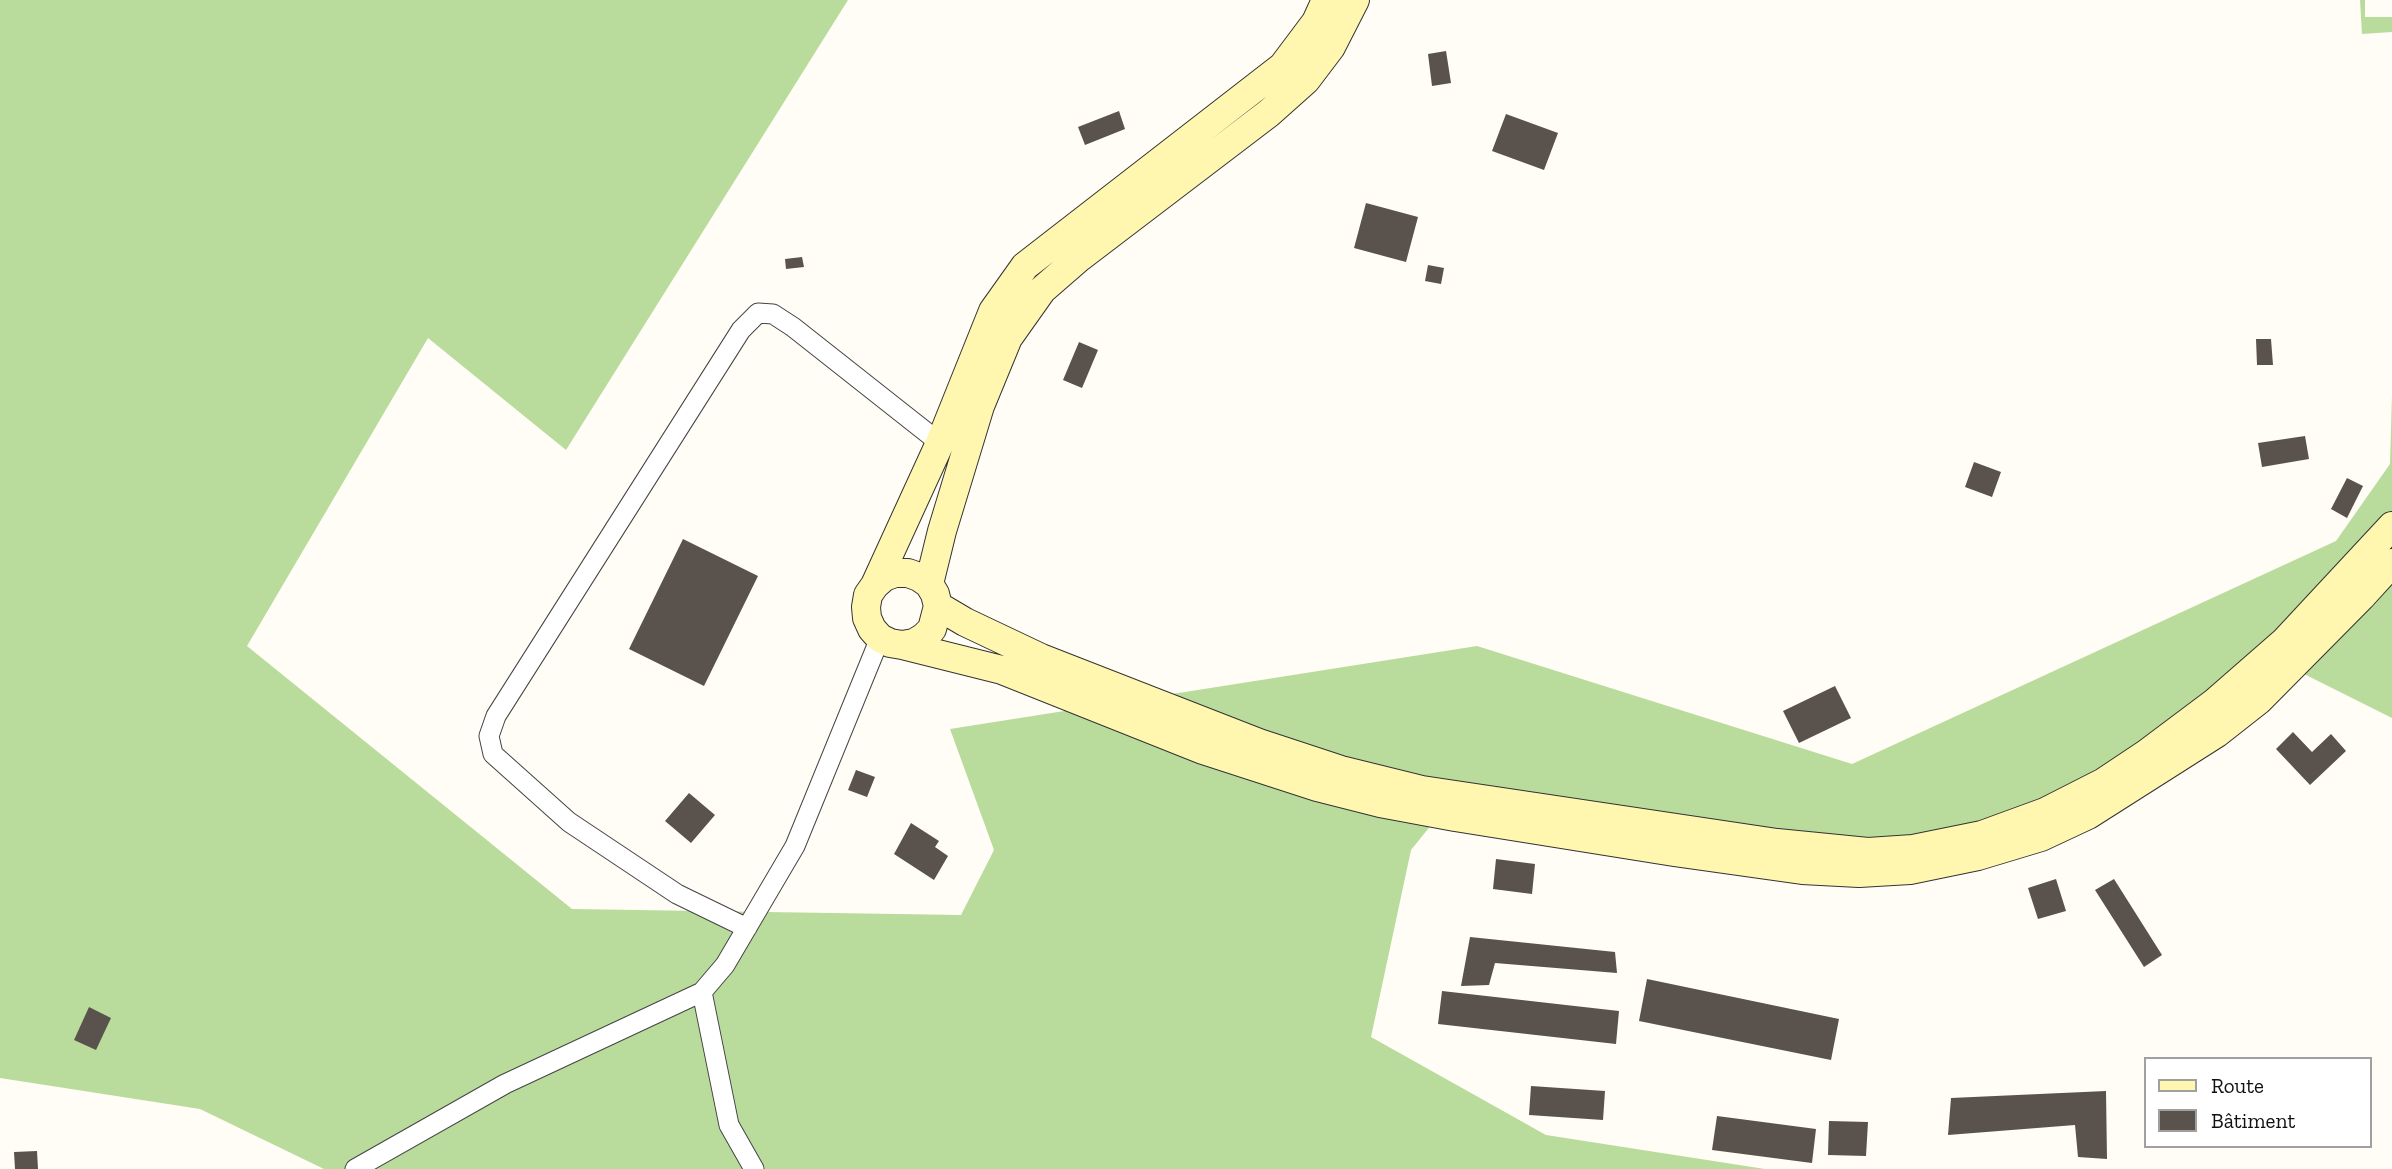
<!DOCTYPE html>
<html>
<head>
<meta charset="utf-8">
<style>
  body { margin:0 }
  #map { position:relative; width:2392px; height:1169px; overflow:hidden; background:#fffdf5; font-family:"Zilla Slab",serif }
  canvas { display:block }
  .legend { position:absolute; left:2144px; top:1057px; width:228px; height:91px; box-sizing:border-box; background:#fff; border:2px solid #a0a0a0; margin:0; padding:9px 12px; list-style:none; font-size:21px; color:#111 }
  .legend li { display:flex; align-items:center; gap:14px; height:35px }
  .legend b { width:35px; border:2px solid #a0a0a0 }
</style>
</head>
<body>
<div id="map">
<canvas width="2392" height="1169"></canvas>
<ul class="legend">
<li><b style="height:9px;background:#fff6b0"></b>Route</li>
<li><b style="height:19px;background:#5a524d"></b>Bâtiment</li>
</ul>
</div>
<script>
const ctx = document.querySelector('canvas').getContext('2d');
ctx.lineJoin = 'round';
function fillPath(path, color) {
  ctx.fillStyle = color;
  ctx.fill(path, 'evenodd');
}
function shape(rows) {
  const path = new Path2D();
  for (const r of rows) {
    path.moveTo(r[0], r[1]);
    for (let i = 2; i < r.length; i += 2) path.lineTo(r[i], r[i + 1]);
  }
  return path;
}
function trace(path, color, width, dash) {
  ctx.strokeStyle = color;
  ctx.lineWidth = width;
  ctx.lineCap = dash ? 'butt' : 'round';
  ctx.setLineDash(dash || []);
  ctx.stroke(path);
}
const forest = shape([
  [0,0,848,0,566,450,428,338,247,646,572,909,961,915,994,850,950,729,1477,646,1852,764,2336,541,2390,464,2392,395,2392,718,2256,650,2021,845,1711,835,1457,793,1411,850,1371,1037,1546,1135,1765,1169,324,1169,200,1109,0,1078],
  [2360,0,2365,0,2365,17,2392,17,2392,32,2362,34]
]);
const building = shape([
  [1446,51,1451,83,1432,86,1428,54],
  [1119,111,1125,129,1085,145,1078,127],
  [1506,114,1558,133,1544,170,1492,151],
  [1366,203,1418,217,1406,262,1354,248],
  [802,257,804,267,786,269,785,259],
  [1428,265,1444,268,1441,284,1425,281],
  [2256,339,2271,339,2273,365,2257,365],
  [1079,342,1098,350,1082,388,1063,380],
  [2305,436,2309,459,2262,467,2258,443],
  [1974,462,2001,472,1992,497,1965,487],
  [2347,478,2363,486,2347,518,2331,509],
  [683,539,758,576,704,686,629,649],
  [1835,686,1851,718,1799,743,1783,711],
  [2293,732,2312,752,2331,734,2346,751,2310,785,2276,749],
  [856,770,875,777,867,797,848,790],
  [689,793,715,815,691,843,665,821],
  [911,823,939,841,935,847,948,856,934,880,894,854],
  [1496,859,1535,864,1532,894,1493,889],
  [2056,879,2066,911,2038,919,2028,888],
  [2114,879,2162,955,2144,967,2095,890],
  [1470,937,1615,952,1617,973,1495,963,1489,985,1461,986],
  [1647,979,1839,1019,1831,1060,1639,1021],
  [1442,991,1619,1011,1616,1044,1438,1024],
  [89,1007,111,1018,96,1050,74,1040],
  [1531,1086,1605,1091,1603,1120,1529,1115],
  [2106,1091,2107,1159,2078,1157,2075,1125,1948,1135,1951,1098],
  [1717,1116,1816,1129,1812,1163,1712,1150],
  [1829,1121,1868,1122,1866,1156,1828,1155],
  [37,1151,38,1169,15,1169,14,1152]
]);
const street = shape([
  [747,928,677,894,569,822,493,754,489,736,496,716,741,330,758,313,773,314,793,327,940,443],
  [702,992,729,1125,754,1169],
  [355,1169,505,1084,702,992,725,965,795,846,880,638]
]);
const secondary = shape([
  [929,584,919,577,908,573,895,573,884,577,875,585,868,595,866,607,867,618,872,629,880,638,890,643,902,645,914,643,924,637,932,629,938,606,935,594,929,584,942,531,980,406,1008,338,1042,290,1080,257,1269,113,1306,80,1331,47,1355,0],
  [875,585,940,443,993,311,1025,266,1283,66,1316,22,1326,0],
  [938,606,965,622,1041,658,1259,743,1341,770,1422,790,1777,843,1868,852,1913,849,1982,835,2045,812,2104,782,2146,754,2214,703,2285,641,2392,526],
  [902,645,1002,670,1203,750,1317,787,1380,803,1455,817,1674,852,1802,870,1859,873,1910,870,1978,856,2041,837,2088,815,2217,733,2259,700,2361,597,2392,563]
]);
fillPath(forest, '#b9dc9c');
fillPath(building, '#5a524d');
trace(street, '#444', 21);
trace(secondary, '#333', 30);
trace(street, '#fff', 19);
trace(secondary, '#fff6b0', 28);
</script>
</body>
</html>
